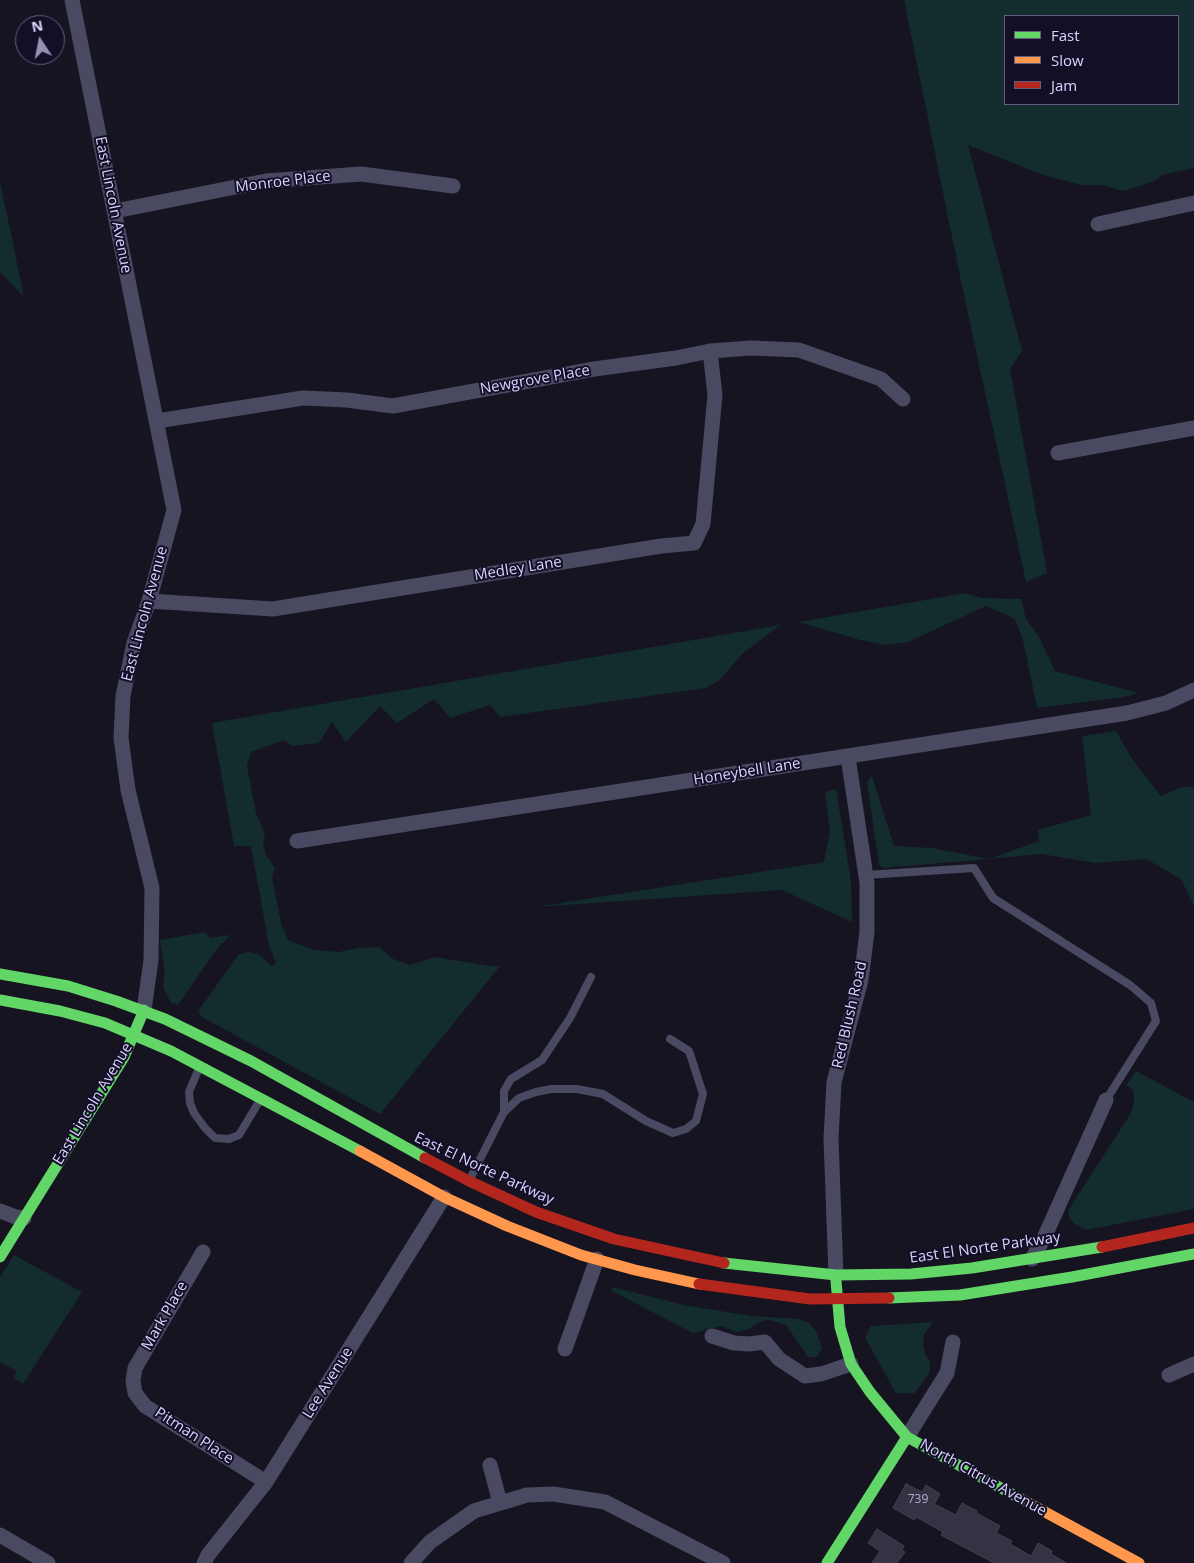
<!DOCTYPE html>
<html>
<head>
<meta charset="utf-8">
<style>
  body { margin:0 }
  #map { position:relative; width:1194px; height:1563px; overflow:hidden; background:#161421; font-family:"Open Sans",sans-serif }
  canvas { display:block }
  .legend { position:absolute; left:1004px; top:15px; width:175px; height:90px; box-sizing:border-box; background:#130f26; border:1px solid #625e7d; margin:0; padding:6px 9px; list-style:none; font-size:15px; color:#d9d4ff }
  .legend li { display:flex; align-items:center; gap:10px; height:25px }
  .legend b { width:25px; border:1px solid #625e7d }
  .north { position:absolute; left:15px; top:15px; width:50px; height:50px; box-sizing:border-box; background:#130f26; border:1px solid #625e7d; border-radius:50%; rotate:349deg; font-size:14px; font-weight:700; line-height:20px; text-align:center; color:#d9d4ff }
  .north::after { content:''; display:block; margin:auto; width:18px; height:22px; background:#9591b1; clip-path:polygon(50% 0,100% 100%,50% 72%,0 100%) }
</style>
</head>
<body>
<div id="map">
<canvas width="1194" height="1563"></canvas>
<ul class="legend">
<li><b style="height:6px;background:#63d668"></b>Fast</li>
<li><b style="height:6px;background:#ff974d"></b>Slow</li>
<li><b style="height:6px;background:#b3261e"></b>Jam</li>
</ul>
<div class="north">N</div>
</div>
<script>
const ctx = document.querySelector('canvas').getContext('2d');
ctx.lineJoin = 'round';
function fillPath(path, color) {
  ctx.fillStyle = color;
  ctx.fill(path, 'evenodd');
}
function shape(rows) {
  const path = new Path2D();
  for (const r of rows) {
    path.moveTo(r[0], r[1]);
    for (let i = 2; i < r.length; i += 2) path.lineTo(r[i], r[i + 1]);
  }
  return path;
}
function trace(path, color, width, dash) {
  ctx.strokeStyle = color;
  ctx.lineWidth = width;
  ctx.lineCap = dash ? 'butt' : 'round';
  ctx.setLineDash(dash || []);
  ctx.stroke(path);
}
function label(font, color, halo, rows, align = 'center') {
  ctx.font = font + ' "Open Sans",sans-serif';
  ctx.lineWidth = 4;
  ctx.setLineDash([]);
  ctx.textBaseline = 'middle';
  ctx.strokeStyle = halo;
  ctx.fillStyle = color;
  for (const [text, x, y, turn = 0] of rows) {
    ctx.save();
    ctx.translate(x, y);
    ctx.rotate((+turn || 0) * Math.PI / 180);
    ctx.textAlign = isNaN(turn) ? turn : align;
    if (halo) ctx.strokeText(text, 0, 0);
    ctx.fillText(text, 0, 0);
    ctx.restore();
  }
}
const green = shape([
  [904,0,1194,0,1194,168,1162,175,1155,181,1123,191,1102,185,1081,185,1043,175,968,145,1022,351,1010,369,1047,573,1026,582,960,276],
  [1005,16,1178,16,1178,104,1005,104],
  [0,181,24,297,0,272],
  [965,593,981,598,1021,599,1026,619,1038,635,1055,671,1139,693,1124,697,1037,708,1023,640,1015,619,986,606,908,642,886,645,860,640,799,622],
  [780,625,742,654,720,680,705,688,500,717,490,705,450,718,434,699,397,723,380,706,346,742,332,722,319,743,292,746,284,740,251,752,247,766,256,813,265,834,263,844,266,855,275,868,272,877,281,923,288,940,314,950,338,952,360,948,379,947,393,959,410,965,435,957,489,966,500,966,380,1114,202,1017,198,1011,239,954,248,952,258,954,272,966,276,963,269,945,251,846,234,846,212,723],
  [1116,731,1132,759,1161,796,1182,787,1194,787,1194,906,1181,879,1146,859,1096,863,1041,854,989,859,883,868,879,864,867,782,872,776,894,846,932,848,989,859,1039,841,1038,830,1091,815,1082,736],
  [836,789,851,881,852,922,782,890,535,907,824,862,830,830,825,792],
  [205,932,210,938,230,935,216,950,178,1005,171,1003,163,987,165,973,160,940],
  [1136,1071,1194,1102,1194,1209,1086,1230,1075,1224,1069,1217,1069,1209,1131,1113,1134,1101,1133,1090,1126,1085],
  [14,1255,82,1292,23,1384,13,1378,17,1371,0,1362,0,1277],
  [612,1287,684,1305,751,1316,800,1319,809,1323,816,1331,822,1348,817,1357,808,1357,786,1325,769,1320,762,1321,747,1330,736,1332,721,1326,693,1333,612,1291],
  [933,1322,924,1334,923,1344,925,1354,930,1362,930,1372,915,1393,896,1393,865,1338,871,1326]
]);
const building = shape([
  [906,1484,922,1492,926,1485,940,1494,934,1504,956,1515,962,1503,977,1511,976,1513,1000,1526,996,1533,1012,1541,1010,1544,1031,1556,1038,1543,1052,1551,1051,1554,1066,1563,994,1563,941,1535,943,1532,916,1517,914,1520,893,1508,906,1484],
  [877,1529,904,1546,902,1550,905,1552,897,1563,872,1563,880,1551,868,1543,877,1529]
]);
const lane = shape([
  [866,875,974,868,993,898,1130,985,1151,1003,1156,1021,1106,1100],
  [199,1068,189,1092,190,1103,194,1113,205,1128,215,1138,229,1139,239,1135,260,1100],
  [504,1112,519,1098,536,1092,551,1089,577,1089,603,1094,646,1121,673,1133,686,1129,696,1121,703,1094,689,1051,670,1039],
  [471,1177,504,1112,504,1091,511,1079,542,1060,570,1018,591,977]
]);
const street = shape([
  [72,0,174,510,149,601,134,643,123,696,121,738,128,790,152,888,151,960,144,1010],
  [115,211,266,181,361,174,453,186],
  [1098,224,1194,203],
  [157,421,303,398,347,400,393,406,594,369,676,358,710,351,751,348,799,350,881,379,903,399],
  [1058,453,1194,428],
  [149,601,273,609,661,546,694,543,703,524,715,395,710,351],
  [297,841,1127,713,1166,703,1194,690],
  [0,1211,16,1217,24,1218],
  [203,1252,135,1368,133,1381,135,1393,145,1406,266,1482],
  [1032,1259,1044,1238,1106,1100],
  [836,1275,831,1139,834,1082,861,980,867,932,867,883,848,757],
  [712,1336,734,1343,749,1344,765,1342,779,1359,805,1376,821,1374,851,1364],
  [565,1349,597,1259],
  [1169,1375,1194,1364],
  [907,1437,947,1373,953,1342],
  [490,1465,500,1503],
  [0,1535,48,1563],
  [204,1563,208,1555,266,1482,444,1197],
  [411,1563,430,1542,474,1511,527,1495,553,1494,605,1502,723,1563]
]);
const fast = shape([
  [0,974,68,986,116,1001,165,1019,251,1061,425,1158],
  [0,1000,60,1011,105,1023,171,1051,360,1151],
  [0,1257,124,1057,144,1010],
  [724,1263,836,1275,911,1274,972,1268,1102,1247],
  [836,1281,840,1327,851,1364,870,1392,907,1437,1023,1500],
  [889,1298,960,1295,1072,1277,1194,1254],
  [827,1563,907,1437]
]);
const slow = shape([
  [360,1151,444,1197,507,1226,581,1255,635,1270,699,1284],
  [1023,1500,1139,1563]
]);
const jam = shape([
  [425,1158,469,1181,536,1212,614,1239,724,1263],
  [1102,1247,1194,1228],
  [699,1284,810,1299,889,1298]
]);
const numberNames = [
  ["739",918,1500]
];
const streetNames = [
  ["Monroe Place",283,182,-7],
  ["East Lincoln Avenue",113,205,79],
  ["Newgrove Place",535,380,-10],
  ["Medley Lane",518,569,-9],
  ["East Lincoln Avenue",145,614,-75],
  ["Honeybell Lane",747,772,-9],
  ["Red Blush Road",850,1015,-77],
  ["East Lincoln Avenue",93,1104,-59],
  ["East El Norte Parkway",484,1169,25],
  ["East El Norte Parkway",985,1248,-8],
  ["Mark Place",165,1316,-60],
  ["Lee Avenue",328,1383,-58],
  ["Pitman Place",194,1436,33],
  ["North Citrus Avenue",983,1478,29]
];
fillPath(green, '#132c2d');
fillPath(building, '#343243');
trace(building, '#433f54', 1);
trace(lane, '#4a4962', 8);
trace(street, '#4a4962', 15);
trace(fast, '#63d668', 11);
trace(slow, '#ff974d', 11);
trace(jam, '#b3261e', 11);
label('12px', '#b0acd0', null, numberNames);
label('15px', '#d9d4ff', '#130f26', streetNames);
</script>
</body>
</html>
